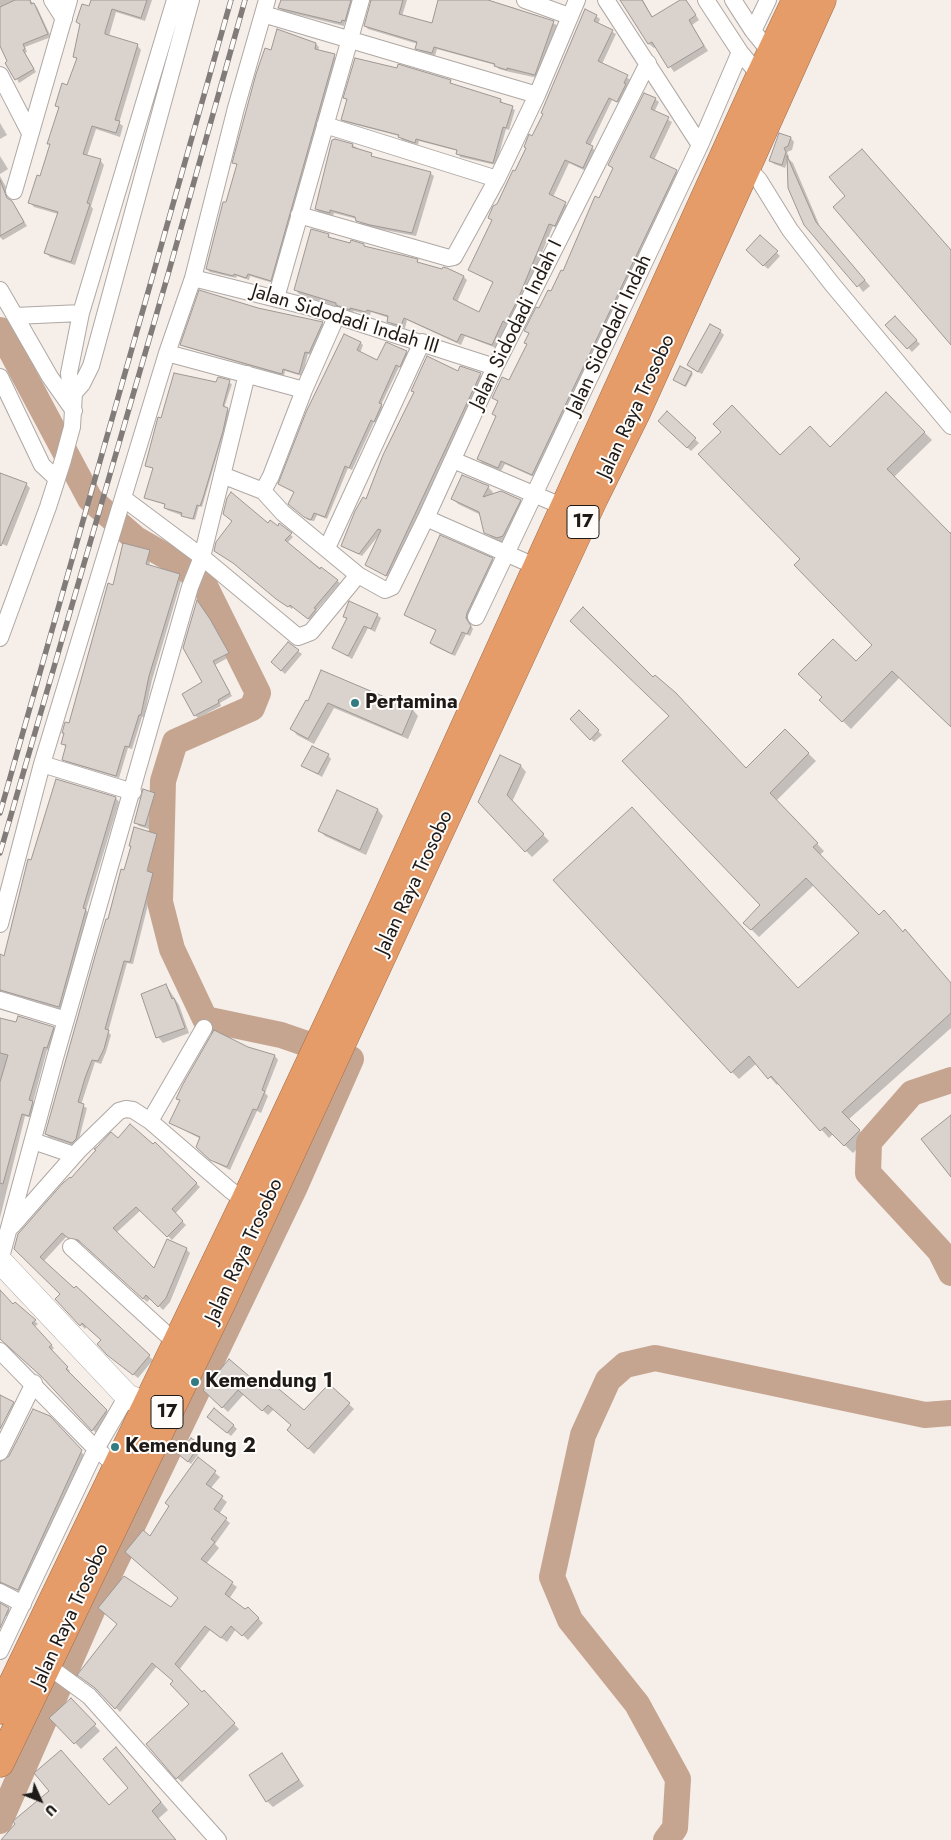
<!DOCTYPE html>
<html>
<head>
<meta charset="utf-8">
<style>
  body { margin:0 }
  #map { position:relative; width:951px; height:1840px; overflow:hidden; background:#f5eee9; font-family:Jost,sans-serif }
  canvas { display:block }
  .north { position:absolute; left:15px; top:1775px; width:50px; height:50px; -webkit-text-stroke:4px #fffcfa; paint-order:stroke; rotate:134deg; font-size:14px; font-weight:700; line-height:20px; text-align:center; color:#1d1a18 }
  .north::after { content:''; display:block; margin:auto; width:18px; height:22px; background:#1d1a18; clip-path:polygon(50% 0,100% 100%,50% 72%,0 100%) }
</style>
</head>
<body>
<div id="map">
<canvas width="951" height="1840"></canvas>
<div class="north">U</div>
</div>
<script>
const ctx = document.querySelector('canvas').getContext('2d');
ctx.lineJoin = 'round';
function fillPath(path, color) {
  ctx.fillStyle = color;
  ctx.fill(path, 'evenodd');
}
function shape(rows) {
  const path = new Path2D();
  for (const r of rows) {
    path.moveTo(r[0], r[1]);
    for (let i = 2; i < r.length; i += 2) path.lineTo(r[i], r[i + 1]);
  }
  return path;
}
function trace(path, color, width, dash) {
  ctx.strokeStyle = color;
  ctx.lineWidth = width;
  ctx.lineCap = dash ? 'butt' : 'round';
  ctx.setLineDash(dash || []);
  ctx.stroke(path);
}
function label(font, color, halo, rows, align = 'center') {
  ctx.font = font + ' Jost,sans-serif';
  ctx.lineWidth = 4;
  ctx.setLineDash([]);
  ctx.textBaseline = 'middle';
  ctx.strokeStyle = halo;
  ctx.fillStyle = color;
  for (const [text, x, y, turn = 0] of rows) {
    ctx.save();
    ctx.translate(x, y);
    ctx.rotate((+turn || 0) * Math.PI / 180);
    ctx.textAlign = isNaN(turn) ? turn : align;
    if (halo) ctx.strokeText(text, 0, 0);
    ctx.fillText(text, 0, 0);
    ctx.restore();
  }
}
const shadow = shape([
  [0,0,30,0,37,7,51,37,25,47,27,52,25,53,36,72,19,83,0,46],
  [92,0,152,0,145,21,116,12,109,36,137,45,141,50,119,123,123,126,120,137,96,129,87,156,100,160,104,165,91,206,93,209,75,265,50,257,46,253,58,214,34,207,30,202,41,178,51,145,49,143,60,109,57,106,68,86,77,59,75,56,81,26,78,22,90,7],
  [282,0,355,0,348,23,345,22,344,26,283,11,279,8],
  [372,0,407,0,402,16,433,24,440,0,486,0,515,8,557,25,538,78,510,72,499,69,495,65,437,49,435,56,420,51,417,48,418,44,368,29,365,26],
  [622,0,643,0,653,18,686,0,699,20,692,25,708,51,674,72,656,47,654,48,649,44],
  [596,16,600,19,598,24,616,34,602,64,631,80,621,104,612,100,590,146,596,151,586,171,569,163,553,197,568,206,558,229,553,226,521,303,510,325,507,324,496,348,465,336,461,345,407,320,405,328,392,325,388,321,389,318,371,312,370,315,354,311,353,312,299,294,296,290,328,235,332,239,364,245,367,248,417,261,421,265,442,271,447,269,464,277,467,280,457,302,480,313,494,283,469,270,493,221,489,218,516,173],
  [316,44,319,47,318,51,337,58,273,283,250,276,249,280,237,276,236,278,210,272,207,269,227,204,243,167,234,163,272,52],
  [450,81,453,85,501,100,503,104,515,110,509,130,506,129,496,165,460,157,458,151,419,141,418,145,402,140,399,136,345,122,342,119,347,101,345,98],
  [655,99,659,102,654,112,672,122,654,160,680,174,536,478,505,464,501,471,482,463,479,459,497,417,499,402,493,398,510,382,528,344,529,334,526,331,564,273,614,169,609,165],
  [0,123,7,135,0,139],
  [791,138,794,142,792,150,787,152,789,157,785,168,774,164,770,160],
  [333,141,352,145,374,157,430,173,434,176,416,236,374,228,361,224,357,219,334,213,333,216,319,212,316,209],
  [0,156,8,169,0,174],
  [789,159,793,163,821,229,870,286,863,292,789,187],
  [0,176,6,187,7,198,15,206,27,226,3,240,0,237],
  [760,236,780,256,768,269,747,250],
  [258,309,322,323,325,326,312,355,308,354,302,376,285,371,284,376,185,347,182,344],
  [895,318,920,344,912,352,887,325],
  [720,331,724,335,702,374,692,369,688,365],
  [361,343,363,345,360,353,378,361,406,352,409,354,402,368,399,367,381,405,384,408,377,423,374,422,352,470,348,468,327,519,317,515,314,521,308,520,292,506,295,493,279,484],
  [461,368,484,377,390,578,367,565,379,535,362,556,343,546,366,500],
  [691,373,693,374,686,387,674,380],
  [218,379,232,384,224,408,230,411,202,507,199,506,195,520,167,510,166,505,145,498,154,469,146,466,161,419,217,383],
  [886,394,932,440,894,477,948,532,951,532,951,725,900,677,851,729,821,700,873,645,802,559,780,456,830,448],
  [667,413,699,443,691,451,660,421],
  [0,477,26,484,30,488,7,546,0,543],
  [488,487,493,492,491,496,520,501,525,506,503,543,491,537,485,532,481,515,458,504,453,499],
  [268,525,278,528,280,525,293,537,287,543,340,583,316,611,318,613,311,621,293,607,292,609,280,601],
  [149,552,152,554,149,566,179,575,182,578,152,680,144,717,142,717,132,749,128,748,119,778,66,762,63,759,67,747,62,744,114,586],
  [492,559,495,562,469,617,469,622,473,629,470,636,466,634,455,656,434,646,431,643,437,631,406,615],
  [200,604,231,656,215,665,232,696,220,703,221,706,198,718,195,715,203,682],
  [377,615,381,618,375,632,368,628,352,659,334,648,348,620,344,616],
  [298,651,302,654,285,674,276,666],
  [322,672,413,710,418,716,408,739,334,708,314,744,297,735,292,729,309,703],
  [579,712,602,735,594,742,572,719],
  [785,731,816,761,776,801,824,851,820,855,879,916,913,939,951,984,951,1028,848,1120,867,1138,853,1153,833,1134,829,1138,779,1083,777,1085,757,1063,739,1079,732,1072,799,989,861,933,814,885,759,937,745,923,762,905,746,770],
  [328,755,331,759,322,777,303,766],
  [521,766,526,772,512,802,549,841,532,857,479,802],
  [57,780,116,798,119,802,86,910,89,914,62,1010,7,993,0,994,0,964,5,957,13,931,14,915,29,861,31,861],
  [337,792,378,810,383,816,366,855,325,836,319,830],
  [154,794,158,798,149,829,139,826,135,822],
  [135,829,157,835,144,877,146,877,158,836,160,838,150,873,155,877,133,964,127,963,108,1032,111,1035,106,1052,101,1064,95,1062,81,1105,87,1108,78,1143,75,1146,49,1137,46,1134,132,847,130,845],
  [166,985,179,1005,189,1033,163,1043,158,1037],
  [0,1019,17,1024,53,1028,56,1031,51,1051,47,1050,33,1102,36,1105,32,1118,25,1116,0,1218],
  [247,1048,275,1056,278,1060,265,1093,268,1096,261,1113,257,1111,230,1170,216,1163,201,1151,201,1139,170,1123,181,1101,178,1098],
  [118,1140,153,1146,155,1144,200,1187,175,1214,186,1225,172,1240,141,1210,116,1233,154,1270,186,1249,190,1253,170,1302,163,1310,151,1298,147,1302,83,1243,73,1241,67,1236,43,1262,74,1290,76,1288,153,1360,138,1378,113,1358,102,1340,87,1326,85,1329,57,1299,61,1294,15,1248,71,1180],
  [0,1292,13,1306,15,1304,38,1324,34,1327,54,1348,51,1351,70,1371,68,1373,110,1414,96,1433,45,1378,0,1337],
  [256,1384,305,1412,329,1385,354,1409,314,1454,294,1435,293,1425,274,1409,268,1415,244,1394,228,1412,205,1390],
  [14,1404,16,1406,0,1438,0,1432],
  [49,1418,84,1455,21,1592,4,1584,0,1587,0,1463,10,1458],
  [212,1420,233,1425,237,1429,231,1436],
  [192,1439,203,1448,191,1464,183,1457],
  [198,1459,220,1477,210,1489,227,1502,219,1514,230,1523,215,1544,219,1548,206,1564,237,1587,229,1599,246,1611,248,1609,263,1623,248,1640,236,1629,227,1642,210,1630,179,1670,202,1694,204,1692,239,1729,182,1782,177,1778,191,1704,175,1681,157,1666,120,1712,100,1692,179,1598,150,1537],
  [0,1604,12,1612,9,1617,2,1614,0,1618],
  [71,1700,100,1731,81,1749,51,1718],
  [282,1755,304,1786,273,1807,267,1801],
  [123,1756,168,1810,158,1819,176,1840,5,1840,109,1806,130,1788]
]);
const river = shape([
  [0,330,90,499,136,539,183,566,205,586,258,693,252,708,175,742,163,781,160,902,172,949,205,1019,281,1035,351,1059,294,1189,95,1604,0,1821],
  [951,1080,912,1093,869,1142,868,1173,940,1251,951,1273],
  [666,1840,675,1828,678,1779,637,1704,570,1620,552,1577,583,1435,608,1380,625,1365,655,1358,925,1415,951,1413]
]);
const building = shape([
  [15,0,30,0,31,4,34,3,48,34,23,44,25,49,23,50,34,69,15,80,5,63,7,61,0,46,0,7,15,0],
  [91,0,147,0,141,18,112,9,105,32,105,34,138,44,115,120,120,121,116,133,92,126,83,154,101,159,87,203,90,204,71,262,44,253,58,212,28,203,37,175,40,176,50,144,47,144,59,107,55,106,62,83,67,85,77,58,73,57,80,24,76,22,82,4,89,6,91,0],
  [281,0,351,0,345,21,342,20,341,23,278,8,281,0],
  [371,0,403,0,399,14,432,23,438,0,488,0,554,21,535,75,507,68,507,70,494,66,495,64,434,47,432,53,415,49,417,42,364,26,371,0],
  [620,0,642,0,652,17,680,0,686,0,696,15,689,20,704,46,668,68,652,42,648,44,620,0],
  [585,9,597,15,594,21,613,30,598,61,628,75,624,83,626,84,617,102,609,98,586,143,593,146,583,168,565,160,549,194,566,202,555,226,549,224,518,299,506,323,503,321,492,345,461,334,457,342,404,318,401,326,387,322,388,316,367,310,366,312,350,308,350,310,336,305,336,303,294,290,311,229,329,234,328,237,350,243,351,240,364,244,364,246,418,259,417,262,442,269,443,267,447,268,464,276,453,299,479,312,493,282,468,270,492,220,488,218,493,206,497,204,513,170,515,171,526,148,524,147,529,134,532,136,543,114,541,113,585,9],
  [277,29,316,43,315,49,335,54,271,281,248,274,246,278,234,274,233,276,206,269,223,202,226,202,237,164,232,163,256,74,265,48,271,50,277,29],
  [355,58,397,68,398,64,451,80,450,83,501,99,500,102,513,106,506,128,503,127,493,163,456,154,457,150,416,139,415,143,398,137,399,135,341,120,347,99,343,98,355,58],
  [644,93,656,98,651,109,669,117,650,157,677,170,532,475,501,461,498,468,477,459,496,416,492,414,498,401,492,398,502,377,509,380,527,344,524,343,529,333,524,331,536,307,539,308,548,290,551,291,561,270,563,271,595,196,599,198,613,168,608,165,644,93],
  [779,133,791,137,788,146,784,148,786,152,782,165,769,161,779,133],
  [335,139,353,144,352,147,372,153,371,156,431,172,412,233,370,225,356,221,355,217,330,210,330,213,315,209,332,140,335,139],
  [862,149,951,250,951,345,833,207,845,196,829,177,862,149],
  [787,156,816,222,865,280,857,287,804,225,788,188,787,156],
  [0,180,7,198,12,201,24,222,0,236,0,180],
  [760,235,778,251,763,266,746,250,760,235],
  [199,290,258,308,323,322,309,353,305,352,299,374,283,369,282,374,180,345,199,290],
  [895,316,917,340,907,349,885,325,895,316],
  [710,324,721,330,698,372,687,365,710,324],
  [344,334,361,342,357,350,377,360,386,342,407,351,400,367,396,365,379,403,382,404,374,422,371,420,349,468,345,466,325,517,314,513,311,520,304,517,288,504,294,492,278,484,306,412,344,334],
  [427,356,458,371,460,366,481,373,386,576,365,565,381,530,378,529,359,554,341,546,355,511,363,497,366,499,383,455,414,392,411,391,427,356],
  [680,366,692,372,685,386,673,380,680,366],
  [174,373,216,382,218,377,230,380,223,406,228,408,223,431,203,498,200,506,197,505,193,519,181,516,182,513,164,508,165,504,144,498,153,468,145,466,158,417,161,418,174,373],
  [886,392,925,432,887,469,951,534,951,727,892,671,842,722,819,700,822,697,798,674,833,639,856,661,872,645,794,565,800,559,698,454,721,432,713,424,732,405,780,455,810,426,830,447,886,392],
  [667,411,696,438,687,448,658,421,667,411],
  [0,473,27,483,1,546,0,545,0,473],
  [462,475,489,486,483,497,501,491,521,500,503,536,497,538,484,533,479,512,451,499,462,475],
  [231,492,268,523,270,520,278,526,279,523,292,533,285,540,320,569,321,567,338,580,314,608,316,609,308,619,290,605,288,607,276,599,233,563,214,551,216,542,232,521,223,514,227,498,231,492],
  [440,535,493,558,467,613,466,618,471,626,467,634,462,632,452,654,430,643,436,630,404,615,440,535],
  [123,543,150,550,146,564,180,574,149,676,141,715,139,715,129,747,125,746,116,776,62,760,66,745,61,744,64,733,62,733,65,722,69,723,105,594,108,583,113,585,123,543],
  [197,600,210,619,229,653,213,661,230,693,218,700,219,703,194,716,182,694,202,682,183,648,197,600],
  [349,601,378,614,371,629,364,626,348,656,332,648,347,618,343,617,349,601],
  [583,607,653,677,655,675,676,693,746,768,785,729,809,753,770,793,818,843,813,847,879,915,884,910,903,932,905,929,951,983,951,1013,842,1112,860,1130,844,1146,825,1127,820,1131,771,1076,768,1079,749,1056,731,1073,553,880,632,807,798,988,859,933,806,878,751,930,743,923,760,905,622,761,669,716,570,621,583,607],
  [288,642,299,650,281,671,271,662,288,642],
  [321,670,413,709,402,735,328,703,308,739,290,729,306,700,308,701,321,670],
  [579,710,599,730,590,740,570,719,579,710],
  [312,746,329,754,318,774,301,766,312,746],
  [500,755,521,765,507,795,544,834,525,852,478,802,500,755],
  [56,779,116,797,83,908,86,909,59,1007,0,990,0,954,4,956,28,859,31,860,56,779],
  [143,789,155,793,145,826,134,823,143,789],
  [337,790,378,809,360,850,318,831,337,790],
  [134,827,157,834,147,871,153,873,130,962,124,961,105,1029,109,1030,104,1049,98,1061,92,1060,85,1078,78,1102,84,1104,76,1139,72,1143,45,1134,95,956,106,919,108,919,121,869,124,870,131,846,129,846,134,827],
  [166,984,172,999,174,998,185,1028,156,1038,141,994,166,984],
  [18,1016,54,1027,47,1048,44,1047,29,1100,33,1101,29,1116,22,1114,3,1184,0,1183,0,1082,8,1055,0,1053,0,1018,16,1022,18,1016],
  [214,1030,248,1047,275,1055,262,1090,265,1091,257,1110,253,1109,227,1167,210,1160,196,1147,200,1137,169,1123,180,1100,176,1099,183,1084,214,1030],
  [951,1115,951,1177,921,1139,951,1115],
  [130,1124,153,1144,155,1142,197,1183,172,1209,183,1221,167,1237,136,1207,113,1228,154,1268,167,1239,187,1248,166,1298,158,1307,146,1295,143,1299,78,1240,68,1238,62,1233,40,1257,74,1288,76,1286,150,1355,133,1375,107,1355,97,1344,101,1340,82,1323,80,1326,55,1299,60,1294,14,1249,18,1234,63,1183,70,1177,71,1178,96,1150,94,1149,97,1147,111,1132,118,1138,130,1124],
  [0,1290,13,1304,15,1302,36,1320,32,1323,52,1345,49,1347,68,1367,66,1369,107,1410,92,1431,42,1377,0,1339,0,1290],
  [229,1359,256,1382,262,1375,304,1410,329,1384,350,1403,308,1449,287,1430,291,1425,268,1405,262,1411,238,1390,222,1408,203,1390,229,1359],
  [0,1395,14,1402,0,1429,0,1395],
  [214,1408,234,1425,227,1433,207,1417,214,1408],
  [33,1409,50,1416,82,1450,18,1590,0,1582,0,1462,9,1456,33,1409],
  [191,1438,200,1444,188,1462,178,1454,191,1438],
  [198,1457,216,1471,206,1484,223,1496,214,1509,227,1518,211,1539,215,1542,201,1559,233,1582,225,1594,245,1609,248,1607,259,1618,242,1636,231,1626,221,1638,205,1626,175,1664,202,1692,204,1690,235,1723,176,1779,146,1744,189,1704,170,1684,173,1681,152,1663,115,1709,95,1688,77,1675,117,1624,98,1608,124,1576,171,1607,178,1598,125,1552,143,1530,150,1536,169,1506,165,1503,198,1457],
  [0,1603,9,1608,0,1628,0,1603],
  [71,1698,96,1724,74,1744,49,1718,71,1698],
  [116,1747,161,1802,152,1811,176,1840,1,1840,15,1824,13,1821,49,1791,34,1773,61,1750,109,1805,128,1788,103,1759,116,1747],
  [282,1753,299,1780,266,1802,249,1775,282,1753]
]);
const street = shape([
  [52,0,64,19],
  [175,0,81,313,69,373,70,384,74,393,82,384,91,366,191,0],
  [525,0,569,16],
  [606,0,700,145],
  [706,0,740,52,760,76],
  [733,0,753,31,771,53],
  [263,14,537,95],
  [753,31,768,0],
  [0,75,30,133],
  [325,125,497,179],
  [747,167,759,180,790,230,832,284,951,426],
  [14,191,69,0],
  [299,215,449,258,454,257,497,179,537,95,577,0],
  [193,278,309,307,495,367],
  [0,290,15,316,81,313],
  [276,298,361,0],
  [15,316,50,377,74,411],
  [167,353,304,390],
  [0,377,42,465,56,478],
  [453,460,564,507],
  [222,475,263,491,283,513,358,575,385,590,392,587,426,518,495,367,648,63],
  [263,491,271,476,304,390,337,315],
  [123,498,202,557,298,637,311,632,358,575],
  [426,518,537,567],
  [327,548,422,342],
  [476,617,700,145,740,52],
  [0,638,48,507,63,460,72,427,74,393],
  [42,764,133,792],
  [0,924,42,764,167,353,193,278,236,108,267,0],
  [0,1000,66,1020],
  [150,1121,204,1028],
  [33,1141,74,1155],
  [12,1226,79,1150,119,1111,126,1109,133,1110,150,1121,230,1190,245,1201],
  [71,1247,176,1343],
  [0,1261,55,1058,190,587,202,557,247,374],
  [0,1351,96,1449,117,1466],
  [0,1452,34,1383],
  [0,1592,23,1604],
  [0,1651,96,1449,127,1396],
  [48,1666,89,1696,218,1840]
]);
const secondary = shape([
  [0,1261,127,1396,147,1405]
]);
const highway = shape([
  [0,1710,245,1201,382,909,760,76,796,0],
  [0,1763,223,1300,594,498,637,411,822,0]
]);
const rail = shape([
  [0,813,231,0],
  [0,853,169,271,245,0]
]);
const markers = [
  [355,703,5,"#337b83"],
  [195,1382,5,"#337b83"],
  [115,1447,5,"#337b83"]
];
const shields = [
  [583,522,32],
  [167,1412,32]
];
const shieldNames = [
  ["17",583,522],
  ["17",167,1412]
];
const streetNames = [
  ["Jalan Sidodadi Indah III",345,320,17],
  ["Jalan Sidodadi Indah I",517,325,-64],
  ["Jalan Sidodadi Indah",610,335,-65],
  ["Jalan Raya Trosobo",637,407,-65],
  ["Jalan Raya Trosobo",415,883,-65],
  ["Jalan Raya Trosobo",245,1251,-65],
  ["Jalan Raya Trosobo",71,1616,-65]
];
const poiNames = [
  ["Pertamina",365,703],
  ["Kemendung 1",205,1382],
  ["Kemendung 2",125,1447]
];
fillPath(shadow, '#0003');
trace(river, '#c5a590', 26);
fillPath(building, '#dad2cd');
trace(building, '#9e9793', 1);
trace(street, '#afa8a4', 18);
trace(secondary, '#afa8a4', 25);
trace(highway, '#9f6e4d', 29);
trace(street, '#fff', 16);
trace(secondary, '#fff', 24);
trace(highway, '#e59c69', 28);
trace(rail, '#817c79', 5.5);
trace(rail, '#fffcfa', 4, [11]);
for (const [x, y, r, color] of markers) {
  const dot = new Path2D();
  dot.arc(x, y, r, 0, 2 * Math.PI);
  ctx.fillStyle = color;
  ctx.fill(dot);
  trace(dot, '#fffcfa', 2);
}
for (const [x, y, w] of shields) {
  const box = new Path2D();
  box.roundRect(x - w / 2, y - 16.5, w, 33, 4);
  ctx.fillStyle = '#fffcfa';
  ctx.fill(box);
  trace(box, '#1d1a18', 1);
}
label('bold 19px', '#1d1a18', null, shieldNames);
label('20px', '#1d1a18', '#fffcfa', streetNames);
label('bold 20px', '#1d1a18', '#fffcfa', poiNames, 'left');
</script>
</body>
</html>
